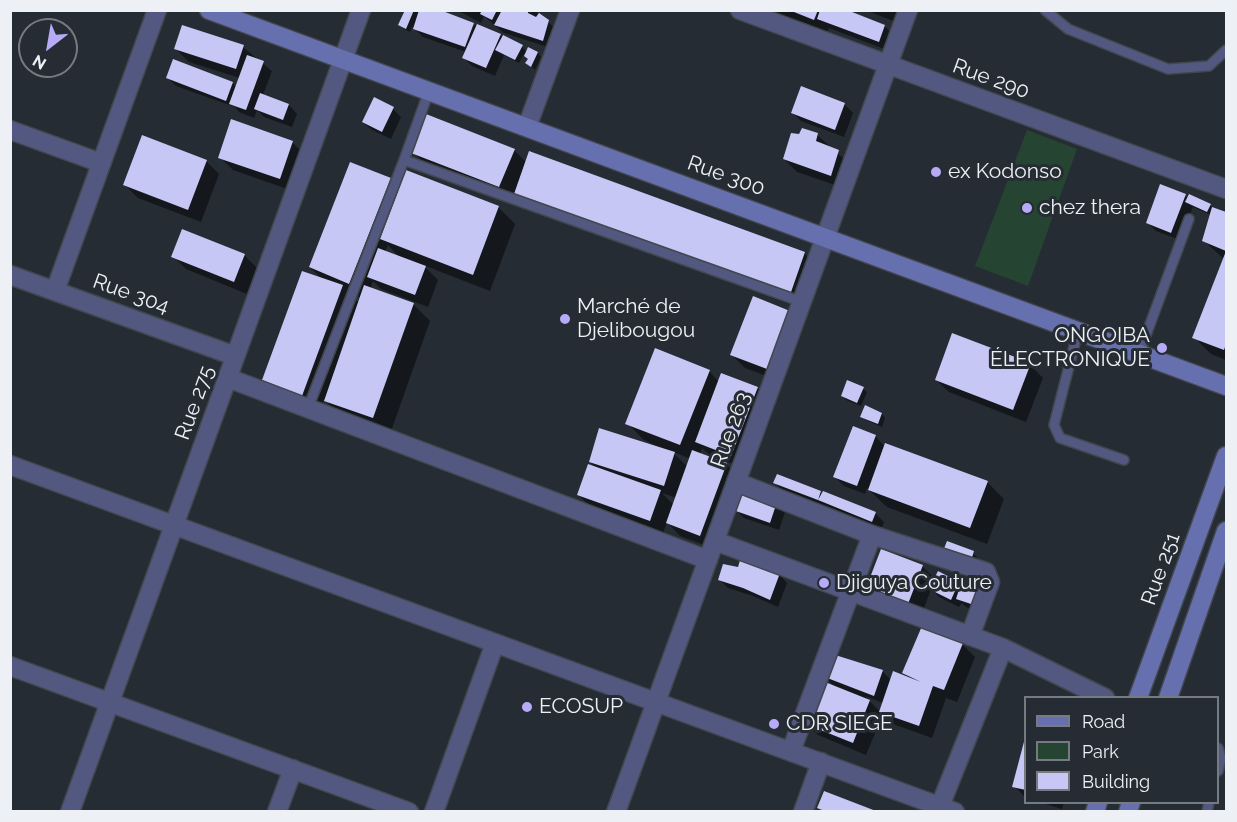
<!DOCTYPE html>
<html>
<head>
<meta charset="utf-8">
<style>
  body { margin:0 }
  #map { position:relative; width:1237px; height:822px; overflow:hidden; background:#262c33; font-family:Raleway,sans-serif }
  canvas { display:block }
  .frame { position:absolute; inset:0; border:12px solid #edf0f5; pointer-events:none }
  .legend { position:absolute; left:1024px; top:696px; width:195px; height:108px; box-sizing:border-box; background:#262c33; border:2px solid #767a81; margin:0; padding:8px 10px; list-style:none; font-size:18px; color:#edf0f5 }
  .legend li { display:flex; align-items:center; gap:12px; height:30px }
  .legend b { width:30px; border:2px solid #767a81 }
  .north { position:absolute; left:18px; top:18px; width:60px; height:60px; box-sizing:border-box; background:#262c33; border:2px solid #767a81; border-radius:50%; rotate:211deg; font-size:16px; font-weight:700; line-height:24px; text-align:center; color:#edf0f5 }
  .north::after { content:''; display:block; margin:auto; width:21px; height:27px; background:#b7abf8; clip-path:polygon(50% 0,100% 100%,50% 72%,0 100%) }
</style>
</head>
<body>
<div id="map">
<canvas width="1237" height="822"></canvas>
<div class="frame"></div>
<ul class="legend">
<li><b style="height:8px;background:#6770ae"></b>Road</li>
<li><b style="height:16px;background:#254431"></b>Park</li>
<li><b style="height:16px;background:#c7c7f6"></b>Building</li>
</ul>
<div class="north">N</div>
</div>
<script>
const ctx = document.querySelector('canvas').getContext('2d');
ctx.lineJoin = 'round';
function fillPath(path, color) {
  ctx.fillStyle = color;
  ctx.fill(path, 'evenodd');
}
function shape(rows) {
  const path = new Path2D();
  for (const r of rows) {
    path.moveTo(r[0], r[1]);
    for (let i = 2; i < r.length; i += 2) path.lineTo(r[i], r[i + 1]);
  }
  return path;
}
function trace(path, color, width, dash) {
  ctx.strokeStyle = color;
  ctx.lineWidth = width;
  ctx.lineCap = dash ? 'butt' : 'round';
  ctx.setLineDash(dash || []);
  ctx.stroke(path);
}
function label(font, color, halo, rows, align = 'center') {
  ctx.font = font + ' Raleway,sans-serif';
  ctx.lineWidth = 6;
  ctx.setLineDash([]);
  ctx.textBaseline = 'middle';
  ctx.strokeStyle = halo;
  ctx.fillStyle = color;
  for (const [text, x, y, turn = 0] of rows) {
    ctx.save();
    ctx.translate(x, y);
    ctx.rotate((+turn || 0) * Math.PI / 180);
    ctx.textAlign = isNaN(turn) ? turn : align;
    if (halo) ctx.strokeText(text, 0, 0);
    ctx.fillText(text, 0, 0);
    ctx.restore();
  }
}
const green = shape([
  [1027,130,1077,149,1028,286,975,266]
]);
const shadow = shape([
  [407,10,435,10,500,35,522,47,527,52,538,53,541,57,535,70,527,63,530,60,524,54,519,63,504,55,495,76,472,66,464,58,466,52,423,37,412,26,410,32,404,29,400,25],
  [457,10,534,10,557,30,551,48,504,33,484,16,481,23],
  [769,10,842,10,884,26,893,34,887,50,829,28,827,32],
  [865,10,900,10,896,22],
  [243,47,272,71,263,95,289,105,297,114,292,127,264,117,257,110,254,118,239,112,235,107,176,86,168,78,232,83,237,87,240,78,189,62,176,49],
  [802,88,845,105,853,113,844,137,801,121,793,113],
  [393,109,401,117,391,139,372,130,363,122],
  [817,135,851,165,844,188,797,172,784,159],
  [292,142,305,155,293,191,233,170,220,157],
  [514,150,527,163,804,253,821,270,807,311,533,210,515,193,512,199,426,165,413,152],
  [206,161,219,174,201,222,138,198,125,185],
  [390,179,400,189,498,207,515,224,490,291,423,265,438,280,428,307,381,289,373,281,370,289,413,304,430,321,390,434,342,417,324,399,319,412,281,397,264,380,323,280,310,267],
  [388,245,400,258,385,252],
  [348,292,361,298,359,303],
  [1161,186,1189,198,1210,205,1214,210,1226,214,1226,360,1211,354,1194,337,1224,259,1203,240,1211,215,1193,207,1180,240,1156,231,1147,222],
  [244,255,257,268,247,294,186,269,173,256],
  [789,312,780,381,745,368,732,355],
  [1030,365,1043,378,1026,422,949,392,936,380],
  [709,371,719,382,757,388,770,401,744,468,710,455,702,448,700,455,723,463,723,461,739,477,713,548,680,536,667,522,663,533,591,507,578,495,597,469,590,462,657,448,657,446,644,440,627,423],
  [671,451,691,459,688,467],
  [662,493,677,498,674,505],
  [863,389,867,392,861,406,846,400,843,396],
  [882,414,885,418,882,427,866,420,862,416],
  [875,436,885,447,987,482,1004,499,987,544,887,507,867,488,865,494,844,486,835,477],
  [775,483,820,493,823,495,875,513,884,522,881,530,783,491],
  [776,504,785,512,779,530,744,518,735,509],
  [947,543,973,553,977,557,974,564],
  [922,566,935,579,938,573,958,583,985,614,966,607,962,603,959,607,939,597,931,589,921,616,881,600],
  [779,574,787,583,778,607,753,596,728,588,719,579],
  [962,644,975,657,957,702,946,698,932,738,893,724,883,714,866,755,818,735,805,723,836,688,824,676,832,655,883,672,891,680,911,680,904,673],
  [865,696,883,703,880,712],
  [1026,741,1026,798,1014,786],
  [1039,802,1064,802,1062,809]
]);
const building = shape([
  [405,10,414,10,406,29,398,25],
  [419,10,440,10,474,23,465,47,413,29],
  [482,10,497,10,492,20,480,14],
  [502,10,528,10,528,13,536,17,539,13,549,20,543,41,494,25],
  [789,10,818,10,814,20],
  [820,10,847,10,885,25,879,42,817,19],
  [477,24,501,34,486,68,462,58],
  [182,25,244,45,236,69,174,49],
  [503,35,523,45,515,60,495,50],
  [528,47,538,52,531,67,525,63,528,59,524,56],
  [247,55,264,61,246,110,229,104],
  [173,59,233,82,226,101,166,78],
  [801,86,845,103,835,130,791,113],
  [260,93,289,104,283,120,254,109],
  [374,97,394,107,382,132,362,122],
  [426,114,515,149,499,187,411,153],
  [231,119,293,141,280,179,218,158],
  [802,128,818,133,816,141,839,150,831,176,783,159,791,133,799,134],
  [142,135,207,160,188,210,123,185],
  [529,151,805,252,790,295,514,194],
  [350,162,391,178,349,284,309,267],
  [406,170,499,206,473,275,380,239],
  [1160,184,1186,194,1171,233,1146,223],
  [1189,194,1211,204,1207,212,1185,202],
  [1212,207,1226,212,1226,344,1224,350,1192,338,1226,251,1202,241],
  [182,229,245,254,234,282,171,257],
  [378,248,426,266,415,295,367,277],
  [302,271,343,285,302,396,262,380],
  [364,285,414,303,373,418,324,401],
  [753,296,790,311,767,369,730,355],
  [952,333,1031,363,1013,410,935,380],
  [655,348,710,370,680,445,625,424],
  [721,373,758,387,731,456,695,442],
  [847,380,864,387,857,403,841,396],
  [865,405,882,413,878,424,860,417],
  [853,426,876,435,857,486,833,477],
  [599,428,675,452,664,486,589,462],
  [885,443,988,481,970,528,868,490],
  [692,450,727,463,700,536,666,523],
  [588,464,661,490,650,521,577,495],
  [777,474,821,491,818,500,773,483],
  [740,490,777,502,770,523,733,510],
  [823,491,876,512,872,522,818,500],
  [947,541,974,551,971,561,943,551],
  [881,549,923,565,908,604,866,588],
  [741,557,780,573,770,600,743,588,718,580,723,564,738,567],
  [938,571,959,582,951,600,929,589],
  [961,583,982,590,977,606,956,599],
  [922,626,963,643,944,690,933,686,919,726,879,712,893,671,921,682,902,673],
  [832,654,883,670,874,696,822,676],
  [820,680,870,700,853,743,803,723],
  [1025,738,1026,738,1026,790,1012,787],
  [824,791,876,811,876,812,827,812,817,808]
]);
const lane = shape([
  [1045,10,1068,29,1168,69,1209,66,1226,50],
  [404,160,802,302],
  [1078,331,1054,425,1060,438,1124,460],
  [1139,354,1189,219],
  [308,408,404,160,429,91],
  [1218,748,1221,758,1218,771],
  [1207,812,1209,802]
]);
const street = shape([
  [740,10,1226,189],
  [527,127,570,10],
  [10,130,101,163],
  [10,275,235,356],
  [55,291,157,10],
  [228,378,708,560],
  [10,465,955,812],
  [736,482,872,535,986,572,990,582,970,636],
  [715,541,1003,648,1105,698],
  [10,666,409,812],
  [791,751,872,535],
  [940,806,1003,648],
  [70,812,361,10],
  [277,812,293,769],
  [434,812,495,643],
  [616,812,908,10],
  [803,812,821,762]
]);
const secondary = shape([
  [209,10,1226,386],
  [1138,698,1226,456],
  [1168,698,1226,531],
  [1095,812,1098,802],
  [1128,812,1131,802]
]);
const markers = [
  [936,172,6,"#b7abf8"],
  [1027,208,6,"#b7abf8"],
  [565,319,6,"#b7abf8"],
  [1162,348,6,"#b7abf8"],
  [824,583,6,"#b7abf8"],
  [527,707,6,"#b7abf8"],
  [774,724,6,"#b7abf8"]
];
const streetNames = [
  ["Rue 290",991,79,20],
  ["Rue 300",726,176,20],
  ["Rue 304",131,294,20],
  ["Rue 275",195,403,-70],
  ["Rue 263",731,430,-70],
  ["Rue 251",1161,569,-70]
];
const poiNames = [
  ["ex Kodonso",948,172],
  ["chez thera",1039,208],
  ["Marché de",577,307],
  ["Djelibougou",577,331],
  ["ONGOIBA",1150,336,"right"],
  ["ÉLECTRONIQUE",1150,360,"right"],
  ["Djiguya Couture",836,583],
  ["ECOSUP",539,707],
  ["CDR SIEGE",786,724]
];
fillPath(green, '#254431');
fillPath(shadow, '#0007');
fillPath(building, '#c7c7f6');
trace(lane, '#42474e', 12);
trace(street, '#42474e', 21);
trace(secondary, '#42474e', 21);
trace(lane, '#52587f', 9);
trace(street, '#52587f', 18);
trace(secondary, '#6770ae', 18);
for (const [x, y, r, color] of markers) {
  const dot = new Path2D();
  dot.arc(x, y, r, 0, 2 * Math.PI);
  ctx.fillStyle = color;
  ctx.fill(dot);
  trace(dot, '#262c33', 2);
}
label('21px', '#edf0f5', '#262c33', streetNames);
label('21px', '#edf0f5', '#262c33', poiNames, 'left');
</script>
</body>
</html>
